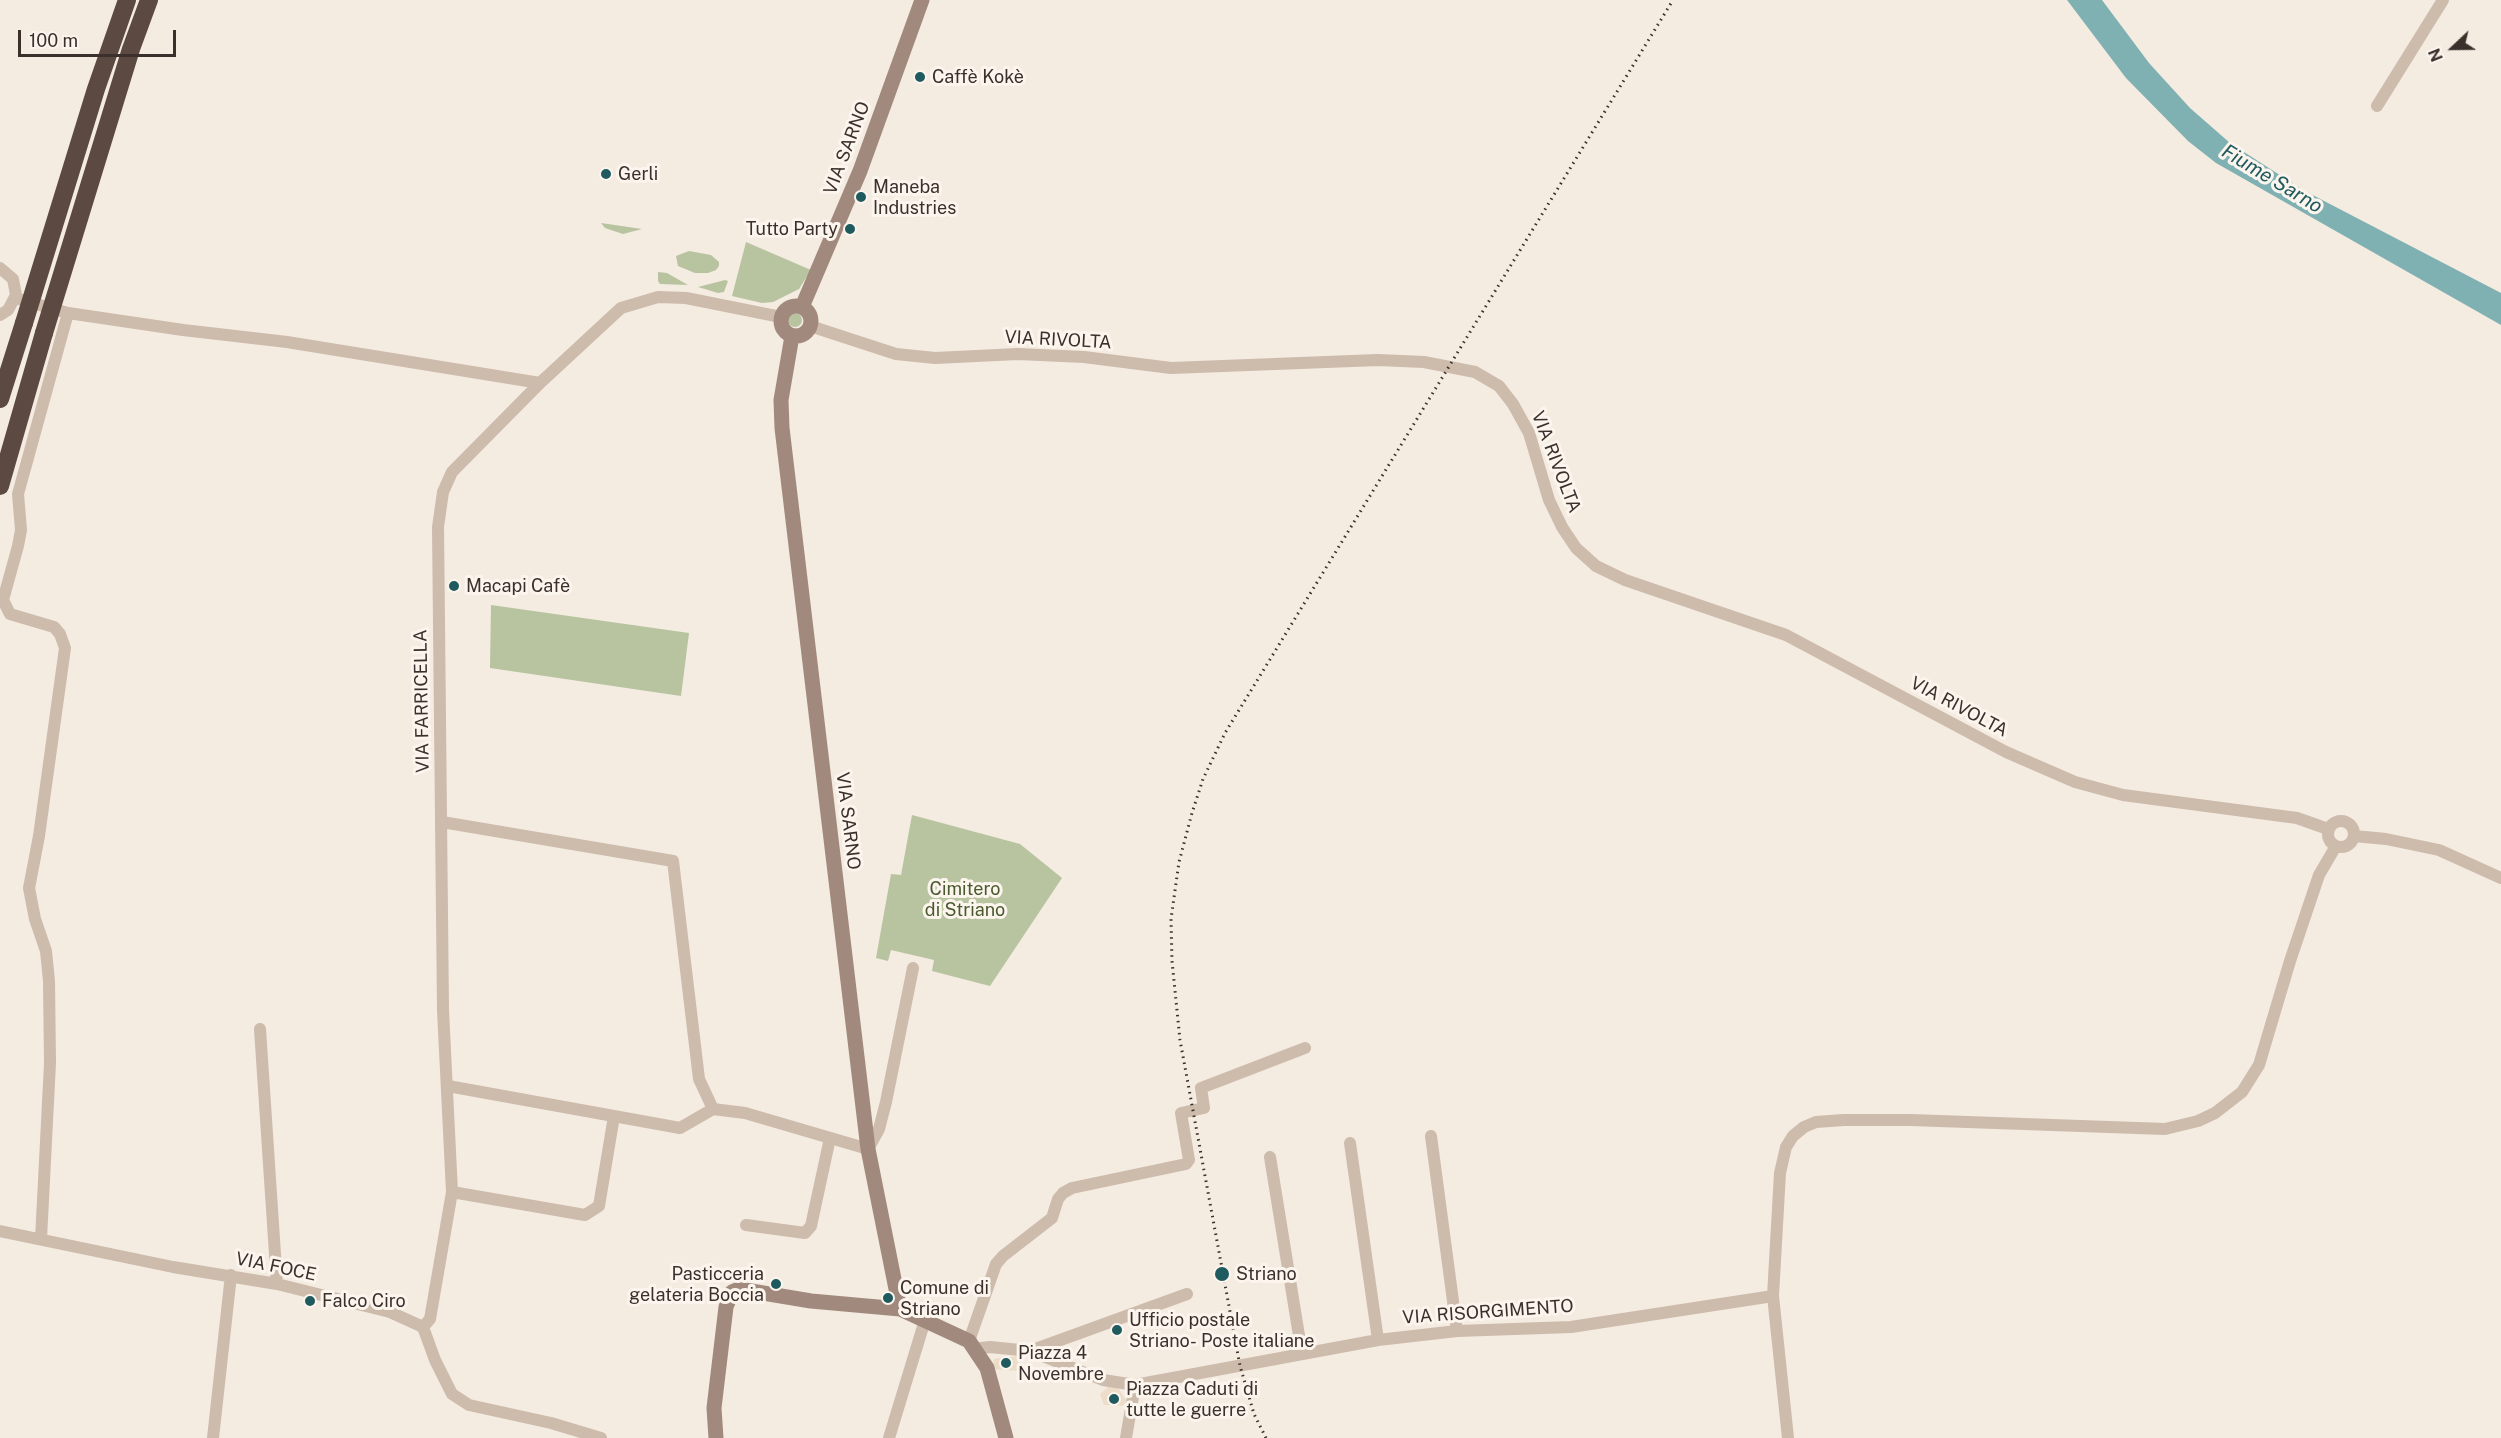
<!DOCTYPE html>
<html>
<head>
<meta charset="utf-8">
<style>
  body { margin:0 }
  #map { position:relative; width:2501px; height:1438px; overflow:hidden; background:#f4ebe1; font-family:"Public Sans",sans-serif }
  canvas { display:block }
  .north { position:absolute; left:2423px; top:18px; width:60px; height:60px; -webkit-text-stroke:4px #fbf5ee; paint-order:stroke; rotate:248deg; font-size:16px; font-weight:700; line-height:24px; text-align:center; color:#3b302b }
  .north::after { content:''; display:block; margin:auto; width:21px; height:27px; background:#3b302b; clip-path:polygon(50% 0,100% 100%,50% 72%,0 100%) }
  .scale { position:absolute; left:18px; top:30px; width:158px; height:27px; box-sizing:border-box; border:3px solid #3b302b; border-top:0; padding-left:8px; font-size:18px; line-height:21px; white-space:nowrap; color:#3b302b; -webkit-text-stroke:4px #fbf5ee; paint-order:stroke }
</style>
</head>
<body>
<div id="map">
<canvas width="2501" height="1438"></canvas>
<div class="north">N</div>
<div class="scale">100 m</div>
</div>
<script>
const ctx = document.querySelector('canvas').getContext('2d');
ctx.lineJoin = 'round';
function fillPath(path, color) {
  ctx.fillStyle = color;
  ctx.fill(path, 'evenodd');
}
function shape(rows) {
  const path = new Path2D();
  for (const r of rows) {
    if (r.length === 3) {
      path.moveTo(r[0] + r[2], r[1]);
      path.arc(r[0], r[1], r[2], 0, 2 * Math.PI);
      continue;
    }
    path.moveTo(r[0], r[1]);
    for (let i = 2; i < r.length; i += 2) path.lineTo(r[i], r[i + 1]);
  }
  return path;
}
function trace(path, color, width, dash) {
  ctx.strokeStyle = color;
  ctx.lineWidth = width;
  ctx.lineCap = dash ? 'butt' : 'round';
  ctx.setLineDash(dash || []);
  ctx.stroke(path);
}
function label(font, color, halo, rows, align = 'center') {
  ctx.font = font + ' "Public Sans",sans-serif';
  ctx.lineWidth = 6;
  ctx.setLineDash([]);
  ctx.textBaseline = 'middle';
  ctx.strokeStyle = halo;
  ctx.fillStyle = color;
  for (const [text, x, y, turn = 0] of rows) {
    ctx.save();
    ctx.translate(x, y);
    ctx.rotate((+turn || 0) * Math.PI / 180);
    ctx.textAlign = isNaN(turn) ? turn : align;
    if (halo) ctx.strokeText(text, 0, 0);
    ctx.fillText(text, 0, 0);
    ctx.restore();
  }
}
const green = shape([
  [601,223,642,229,623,234,605,228],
  [746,242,811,270,799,289,773,302,762,303,732,296],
  [689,251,711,255,719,262,719,266,716,270,708,273,695,273,678,266,676,256],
  [658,272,667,273,688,285,660,284,658,281],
  [725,280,728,281,724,292,718,293,698,287],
  [795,320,7],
  [491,605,689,633,681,696,490,668],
  [912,815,1020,844,1062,878,990,986,932,971,934,960,891,950,888,961,876,958,891,874,901,875]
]);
const plaza = shape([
  [1017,1356,1020,1371,993,1369,994,1359],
  [1114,1382,1130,1406,1104,1405,1100,1394]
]);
const water = shape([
  [2067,0,2102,0,2149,63,2190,108,2230,143,2303,190,2501,293,2501,325,2216,163,2188,141,2126,78]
]);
const street = shape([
  [2377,106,2443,0],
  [0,268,13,279,16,295,8,310,0,315],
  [15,298,68,313,183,330,287,342,540,383],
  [810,326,896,354,935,358,1018,354,1084,357,1171,368,1378,360,1424,362,1475,372,1499,386,1513,404,1529,433,1549,500,1562,527,1576,548,1596,566,1625,580,1786,635,2006,752,2075,782,2123,795,2297,818,2328,829],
  [2341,834,13],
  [442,822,673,861,699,1079,713,1109],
  [2354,836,2386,839,2439,850,2501,878],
  [260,1029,277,1284],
  [448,1086,680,1128,713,1109,745,1113,868,1149,879,1129,886,1102,913,968],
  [1431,1136,1457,1331],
  [1350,1143,1378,1340],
  [1270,1157,1302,1354],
  [452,1192,585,1215,599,1206,614,1116],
  [746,1225,805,1233,811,1226,830,1138],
  [0,1231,173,1267,277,1284,390,1312,423,1327,435,1360,452,1394,469,1405,551,1423,601,1438],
  [41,1239,50,1063,49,981,46,951,35,919,29,888,39,836,65,648,60,634,54,627,10,614,3,600,18,546,21,530,18,494,68,313],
  [423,1327,430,1319,452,1192,443,1010,438,527,443,492,452,472,540,383,621,308,658,297,686,298,781,317],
  [969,1341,996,1264,1003,1256,1052,1218,1058,1199,1063,1193,1072,1188,1186,1164,1189,1160,1181,1113,1204,1108,1201,1088,1305,1048],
  [973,1349,990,1347,1030,1351,1103,1380,1135,1385,1378,1340,1457,1331,1571,1327,1773,1296],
  [1030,1351,1187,1294],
  [213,1438,231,1275],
  [889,1438,925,1320],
  [1126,1438,1135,1385],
  [1788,1438,1773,1296,1780,1173,1786,1147,1793,1136,1804,1127,1816,1122,1844,1120,1911,1120,2165,1129,2198,1121,2215,1113,2242,1092,2259,1065,2290,961,2319,875,2336,846]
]);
const secondary = shape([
  [796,321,15],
  [802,307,860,171,922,0],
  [792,336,781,400,782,428,868,1149,900,1309],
  [716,1438,714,1408,726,1307,732,1292,739,1289,811,1301,900,1309,969,1341,987,1368,1006,1438]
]);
const highway = shape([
  [0,399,24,323],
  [0,486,44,333]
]);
const rail = shape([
  [1266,1438,1254,1414,1240,1366,1180,1040,1172,961,1171,919,1179,862,1192,813,1203,779,1225,733,1673,0]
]);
const highwayBridge = shape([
  [24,323,96,89,127,0],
  [44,333,131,49,149,0]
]);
const markers = [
  [920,77,6,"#1f5a5e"],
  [606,174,6,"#1f5a5e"],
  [861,197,6,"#1f5a5e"],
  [850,229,6,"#1f5a5e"],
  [454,586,6,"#1f5a5e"],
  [1222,1274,8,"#1f5a5e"],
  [776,1284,6,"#1f5a5e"],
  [888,1298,6,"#1f5a5e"],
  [310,1301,6,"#1f5a5e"],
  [1117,1330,6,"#1f5a5e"],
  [1006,1363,6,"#1f5a5e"],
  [1114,1399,6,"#1f5a5e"]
];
const poiNames = [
  ["Caffè Kokè",932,77],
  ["Gerli",618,174],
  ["Maneba",873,187],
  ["Industries",873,208],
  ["Tutto Party",838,229,"right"],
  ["Macapi Cafè",466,586],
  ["Pasticceria",764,1274,"right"],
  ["gelateria Boccia",764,1295,"right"],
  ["Striano",1236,1274],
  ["Comune di",900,1288],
  ["Striano",900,1309],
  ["Falco Ciro",322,1301],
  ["Ufficio postale",1129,1320],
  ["Striano- Poste italiane",1129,1341],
  ["Piazza 4",1018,1353],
  ["Novembre",1018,1374],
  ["Piazza Caduti di",1126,1389],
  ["tutte le guerre",1126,1410]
];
const streetNames = [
  ["VIA SARNO",847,148,-69],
  ["VIA RIVOLTA",1058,340,3],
  ["VIA RIVOLTA",1556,462,69],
  ["VIA FARRICELLA",422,701,-91],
  ["VIA RIVOLTA",1959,707,28],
  ["VIA SARNO",848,821,83],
  ["VIA FOCE",276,1267,12],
  ["VIA RISORGIMENTO",1488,1312,-4]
];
const parkNames = [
  ["Cimitero",965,889],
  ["di Striano",965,910]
];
const waterNames = [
  ["Fiume Sarno",2272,179,31]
];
fillPath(green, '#b8c4a0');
fillPath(plaza, '#ecdcc8');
fillPath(water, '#7fb0b2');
trace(street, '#cdbbac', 12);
trace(secondary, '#a18a7d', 15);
trace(highway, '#5c4a42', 18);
trace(rail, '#3b302b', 3, [1.5, 4.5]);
trace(highwayBridge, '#5c4a42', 18);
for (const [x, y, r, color] of markers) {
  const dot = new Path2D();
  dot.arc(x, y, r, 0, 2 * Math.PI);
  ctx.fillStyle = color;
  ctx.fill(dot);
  trace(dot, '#fbf5ee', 2);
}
label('18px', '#3b302b', '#fbf5ee', poiNames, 'left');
label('18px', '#3b302b', '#fbf5ee', streetNames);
label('18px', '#4a5a2e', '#fbf5ee', parkNames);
label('italic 20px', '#1f5a5e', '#fbf5ee', waterNames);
</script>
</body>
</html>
